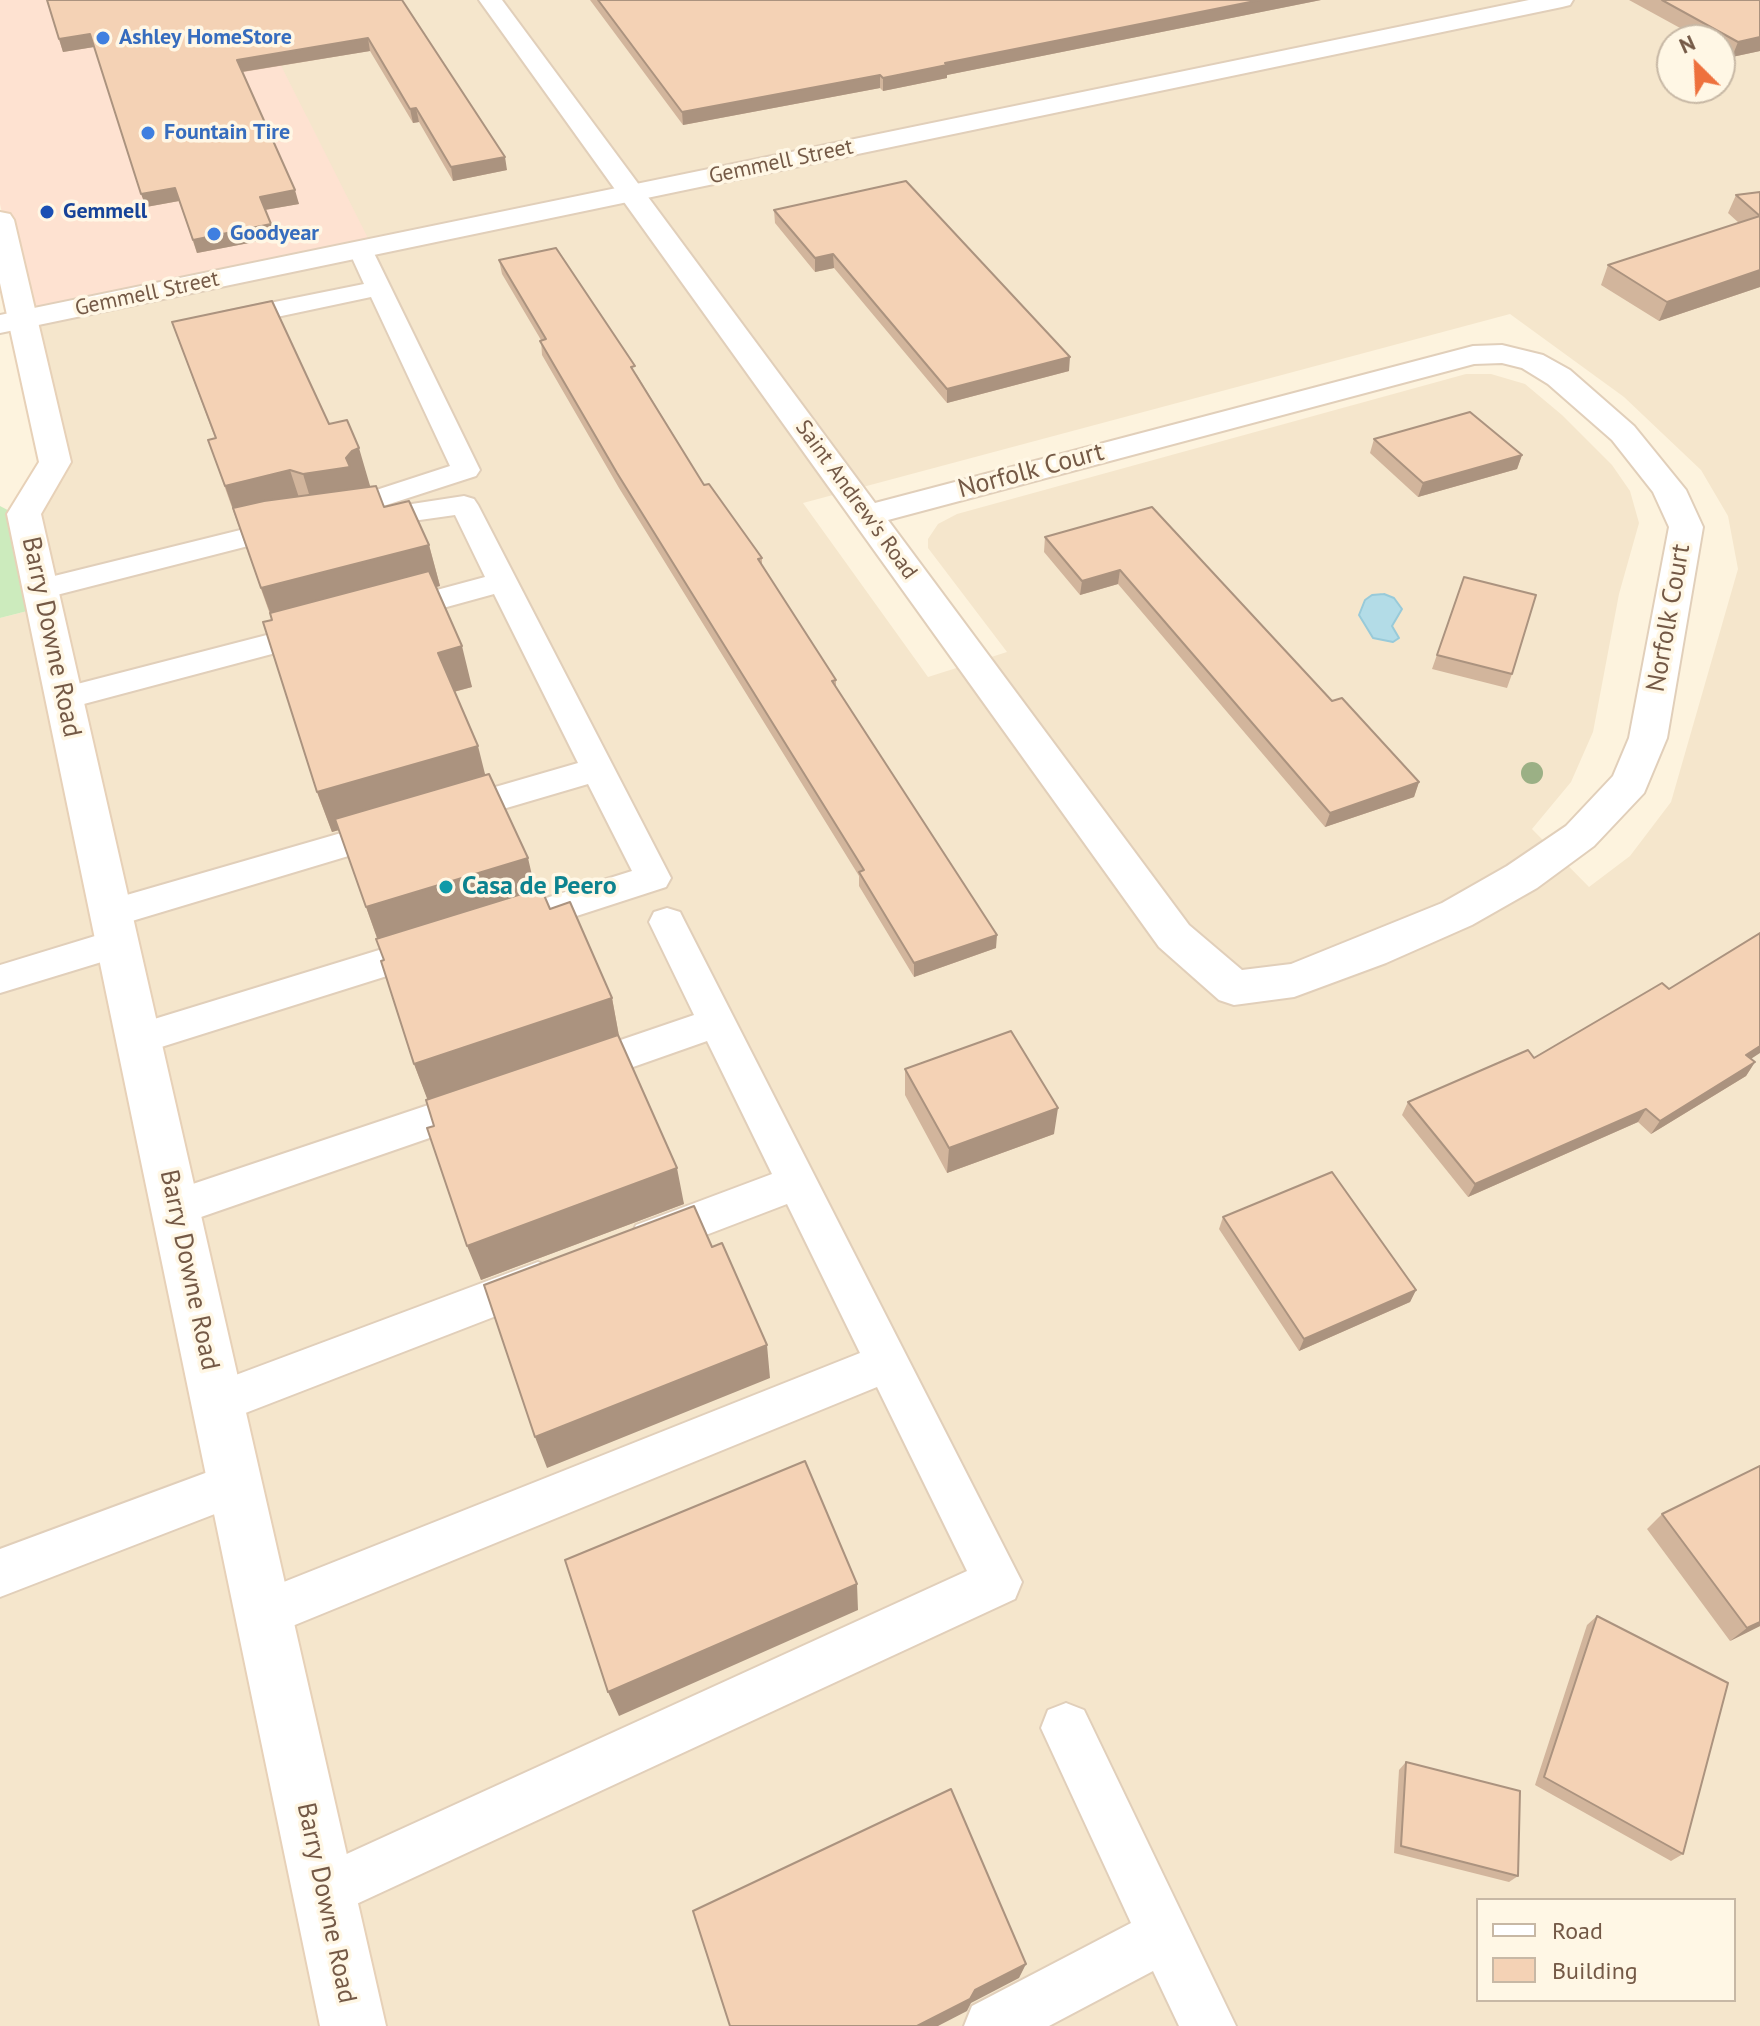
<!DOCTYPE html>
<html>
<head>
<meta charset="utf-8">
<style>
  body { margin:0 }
  #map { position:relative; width:1760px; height:2026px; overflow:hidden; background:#fdf3de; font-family:"PT Sans",sans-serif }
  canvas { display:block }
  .legend { position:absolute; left:1476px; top:1898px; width:260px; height:104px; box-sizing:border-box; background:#fff7e5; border:2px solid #c7b8a5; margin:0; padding:10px 14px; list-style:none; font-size:24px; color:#745946 }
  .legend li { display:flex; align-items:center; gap:16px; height:40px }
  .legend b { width:40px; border:2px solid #c7b8a5 }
  .north { position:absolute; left:1656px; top:24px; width:80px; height:80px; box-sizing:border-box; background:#fff7e5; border:2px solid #c7b8a5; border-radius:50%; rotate:336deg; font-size:22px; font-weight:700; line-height:32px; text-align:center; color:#745946 }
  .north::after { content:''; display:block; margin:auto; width:28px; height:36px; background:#ee713d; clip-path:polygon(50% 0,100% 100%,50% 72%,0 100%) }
</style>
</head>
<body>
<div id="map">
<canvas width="1760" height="2026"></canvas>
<ul class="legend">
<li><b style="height:10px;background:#fff"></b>Road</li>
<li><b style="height:22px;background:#f4d2b5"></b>Building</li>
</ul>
<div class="north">N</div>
</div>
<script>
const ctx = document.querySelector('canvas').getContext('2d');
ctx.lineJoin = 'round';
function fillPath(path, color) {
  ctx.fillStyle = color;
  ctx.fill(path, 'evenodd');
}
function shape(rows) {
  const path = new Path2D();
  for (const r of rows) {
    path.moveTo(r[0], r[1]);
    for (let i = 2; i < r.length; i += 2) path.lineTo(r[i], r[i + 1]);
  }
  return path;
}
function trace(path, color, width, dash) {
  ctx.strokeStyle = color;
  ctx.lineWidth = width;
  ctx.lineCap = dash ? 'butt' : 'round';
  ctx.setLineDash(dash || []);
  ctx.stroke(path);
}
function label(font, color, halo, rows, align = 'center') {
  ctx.font = font + ' "PT Sans",sans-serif';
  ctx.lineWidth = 7;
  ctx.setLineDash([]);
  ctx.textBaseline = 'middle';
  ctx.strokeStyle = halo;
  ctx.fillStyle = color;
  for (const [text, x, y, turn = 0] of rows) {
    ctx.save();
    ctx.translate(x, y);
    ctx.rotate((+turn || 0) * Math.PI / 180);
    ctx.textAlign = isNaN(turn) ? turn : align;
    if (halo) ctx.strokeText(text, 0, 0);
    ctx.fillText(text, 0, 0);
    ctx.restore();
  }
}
const residential = shape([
  [248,0,1760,0,1760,2026,0,2026,0,618,39,608,19,516,60,462,26,320],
  [1672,40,1720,40,1720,88,1672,88],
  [1510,314,1624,397,1701,470,1728,516,1738,569,1671,802,1630,856,1589,887,1532,829,1571,782,1593,732,1619,594,1639,523,1630,491,1612,465,1562,415,1525,384,1491,374,1466,374,957,514,938,524,928,539,928,548,1007,652,928,677,803,503],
  [1478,1900,1734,1900,1734,2000,1478,2000]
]);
const commercial = shape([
  [0,0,248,0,373,248,26,320,0,204]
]);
const green = shape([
  [0,506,19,516,39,608,0,618]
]);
const water = shape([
  [1384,594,1394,598,1402,609,1392,626,1399,638,1393,642,1373,638,1359,615,1365,600,1372,595,1384,594]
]);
const service = shape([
  [360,242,369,244,372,249,480,470,476,476,374,509,364,506,360,500,364,494,450,466,371,297,225,328,216,325,212,320,216,315,225,312,364,284,348,249,351,244,360,242],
  [464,496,474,499,478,505,671,878,666,887,521,934,508,930,503,920,508,910,632,871,588,784,452,824,440,821,435,812,440,803,578,763,494,594,392,622,381,619,377,612,381,605,485,577,455,515,363,528,353,525,348,519,353,513,464,496],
  [293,517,303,520,308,526,303,532,41,599,30,596,26,589,30,582,293,517],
  [321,621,332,624,337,631,332,638,65,709,54,706,49,698,54,690,321,621],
  [393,818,405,821,410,830,405,839,112,927,99,923,94,913,99,903,393,818],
  [667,908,680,912,685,922,1022,1582,1015,1599,324,1919,305,1911,297,1892,305,1873,967,1571,877,1387,263,1638,246,1631,239,1614,246,1597,860,1353,787,1204,651,1256,636,1251,630,1238,636,1225,772,1174,707,1041,579,1086,565,1081,559,1070,565,1059,694,1015,649,922,654,912,667,908],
  [118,929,131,933,136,943,131,953,0,993,0,965,118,929],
  [428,935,441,939,446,949,441,959,139,1054,125,1050,120,1039,125,1028,428,935],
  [479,1088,493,1092,499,1104,493,1116,175,1226,160,1221,154,1208,160,1195,479,1088],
  [538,1262,553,1268,559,1281,553,1294,217,1424,201,1418,194,1403,201,1388,538,1262],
  [235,1462,251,1468,258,1484,251,1500,0,1597,0,1549,235,1462],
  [1066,1703,1084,1710,1236,2026,1179,2026,1153,1971,1049,2026,964,2026,972,2006,1131,1923,1041,1728,1048,1710,1066,1703]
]);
const minor = shape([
  [479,0,502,0,875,503,1473,346,1502,345,1543,355,1570,370,1634,426,1686,490,1703,527,1667,738,1644,793,1594,846,1537,888,1472,925,1386,963,1294,997,1234,1005,1219,1000,1159,947,479,0],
  [1502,363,1522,368,1548,384,1612,440,1653,492,1669,527,1629,738,1613,776,1566,826,1507,866,1442,903,1291,964,1242,970,1189,925,888,520,1474,364,1502,363]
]);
const tertiary = shape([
  [1529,0,1573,0,1570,5,1562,7,0,333,0,315,1529,0]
]);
const secondary = shape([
  [0,212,10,214,14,220,71,462,41,514,386,2026,320,2026,7,514,39,462,0,283,0,212]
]);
const trees = [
  [1532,773]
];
const wall = shape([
  [402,0,507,170,453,181,419,122,413,123,370,51,243,72,299,204,265,210,275,238,197,253,179,201,146,207,94,47,63,52,59,39],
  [590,0,1321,0,947,75,947,78,883,91,880,88,683,125],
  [1629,0,1760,0,1760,51,1732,57,1720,50,1720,40,1702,40],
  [1760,192,1760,287,1659,321,1601,285,1608,265,1739,223,1728,213,1736,195],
  [774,210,1069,371,947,403,834,268,815,272,775,223],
  [499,260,637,375,704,485,762,558,762,566,836,680,836,687,996,948,914,977,859,886,859,876,619,488,542,355,541,340,502,274],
  [172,322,329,424,370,487,384,507,429,545,440,586,436,587,472,687,454,692,485,775,535,889,612,998,619,1036,618,1036,684,1204,481,1280,428,1100,414,1064,377,938,339,830,332,832,317,792,272,620,208,440,215,438],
  [1374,439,1522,455,1517,469,1418,497,1370,453],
  [1152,507,1332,701,1419,782,1414,797,1325,827,1118,584,1080,595,1044,552,1045,537],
  [1464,577,1512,674,1507,688,1432,669],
  [1534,1058,1751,1059,1755,1062,1746,1076,1651,1134,1638,1122,1468,1197,1402,1115,1408,1102],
  [905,1069,1054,1134,947,1173,905,1095],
  [1223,1217,1416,1290,1410,1302,1299,1351,1219,1229],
  [1662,1514,1760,1626,1730,1641,1647,1529],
  [1597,1616,1683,1854,1671,1861,1535,1785,1587,1625],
  [1406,1762,1518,1876,1509,1882,1394,1853,1399,1770]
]);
const shadedWall = shape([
  [1260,0,1321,0,947,75,947,78,883,91,883,78,945,63],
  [90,34,94,47,63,52,59,39],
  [1760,37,1760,51,1732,57,1738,42],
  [368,38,370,51,241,72,237,60],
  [880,75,880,88,683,125,682,112],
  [416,108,419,122,413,123,410,109],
  [505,157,507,170,453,181,451,167],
  [175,188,179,201,146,207,141,194],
  [295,190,299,204,264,210,260,197],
  [271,224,275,238,197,253,193,240],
  [833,254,834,268,815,272,815,258],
  [1760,270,1760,287,1659,321,1667,302],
  [1070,357,1069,371,947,403,947,389],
  [359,448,371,489,315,514,303,474,346,458,352,451],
  [1522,455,1517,469,1418,497,1423,483],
  [290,470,303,510,239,526,225,486],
  [429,545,440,586,276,629,261,588],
  [1120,570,1118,584,1080,595,1082,581],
  [462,646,472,687,449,693,438,653],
  [478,746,488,786,332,832,317,792],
  [1419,782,1414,797,1325,827,1330,813],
  [528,858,537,897,380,946,366,907],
  [997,935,996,948,914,977,914,963],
  [612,998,619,1036,428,1101,414,1064],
  [1760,1046,1760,1053,1737,1068,1746,1055],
  [1755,1062,1746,1076,1651,1134,1660,1121],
  [1058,1108,1054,1134,947,1173,949,1148],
  [1646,1109,1638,1122,1468,1197,1475,1184],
  [677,1168,684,1204,481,1280,467,1246],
  [1416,1290,1410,1302,1299,1351,1304,1339],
  [767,1345,770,1378,547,1468,535,1437],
  [857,1584,858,1610,619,1716,608,1692],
  [1760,1622,1760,1626,1730,1641,1747,1628],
  [1026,1964,1019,1978,971,2003,967,2011,938,2026,917,2026,975,1990]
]);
const building = shape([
  [47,0,402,0,505,157,451,167,416,108,410,109,368,38,237,60,295,190,260,197,271,224,193,240,175,188,141,194,90,34,59,39,47,0],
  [598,0,1260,0,945,63,947,65,883,78,880,75,682,112,598,0],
  [1662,0,1760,0,1760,37,1738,42,1662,0],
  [906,181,1070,357,947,389,833,254,815,258,774,210,906,181],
  [1760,192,1760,270,1667,302,1608,265,1760,216,1736,195,1760,192],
  [556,248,635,366,631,367,704,485,709,484,762,558,758,559,836,680,832,681,997,935,914,963,859,872,864,870,617,473,540,341,546,339,499,260,556,248],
  [272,301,329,424,347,420,359,448,352,451,346,458,350,467,303,474,290,470,225,486,208,440,216,438,172,322,272,301],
  [1470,412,1522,455,1423,483,1374,439,1470,412],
  [376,486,384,507,409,501,429,545,261,588,233,508,264,501,376,486],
  [1152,507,1332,701,1342,698,1419,782,1330,813,1120,570,1082,581,1045,537,1152,507],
  [429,571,462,646,438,653,478,746,317,792,263,622,272,620,270,613,429,571],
  [1464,577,1536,595,1512,674,1437,655,1464,577],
  [489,774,528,858,366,907,335,819,489,774],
  [541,888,550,909,570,902,612,998,414,1064,381,961,384,960,376,939,541,888],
  [1760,933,1760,1046,1746,1055,1755,1062,1660,1121,1646,1109,1475,1184,1408,1102,1528,1050,1534,1058,1662,983,1669,989,1760,933],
  [1011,1031,1058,1108,949,1148,905,1069,1011,1031],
  [618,1035,677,1168,467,1246,427,1128,434,1126,426,1100,618,1035],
  [1332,1172,1416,1290,1304,1339,1223,1217,1332,1172],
  [694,1206,712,1247,722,1243,767,1345,535,1437,484,1285,694,1206],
  [805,1461,857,1584,608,1692,565,1560,805,1461],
  [1760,1466,1760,1622,1747,1628,1662,1514,1760,1466],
  [1597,1616,1728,1683,1683,1854,1544,1777,1597,1616],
  [1406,1762,1520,1791,1518,1876,1401,1846,1406,1762],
  [951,1789,1026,1964,975,1990,970,1999,917,2026,730,2026,693,1911,951,1789]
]);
const markers = [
  [103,38,8,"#3f7fe0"],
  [148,133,8,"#3f7fe0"],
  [47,212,8,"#1a4fb4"],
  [214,234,8,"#3f7fe0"],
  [446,887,8,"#0f9aa8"]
];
const farShopnames = [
  ["Ashley HomeStore",119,38],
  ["Fountain Tire",164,133],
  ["Goodyear",230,234]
];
const farStreetnames = [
  ["Gemmell Street",781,162,-12],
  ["Gemmell Street",147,294,-12],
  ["Saint Andrew's Road",856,500,54]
];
const farTransitnames = [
  ["Gemmell",63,212]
];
const streetNames = [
  ["Norfolk Court",1031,471,-15],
  ["Norfolk Court",1669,618,-80],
  ["Barry Downe Road",51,637,78],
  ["Barry Downe Road",189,1270,78],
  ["Barry Downe Road",326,1903,78]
];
const cultureNames = [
  ["Casa de Peero",462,887]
];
fillPath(residential, '#f5e6cc');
fillPath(commercial, '#fee2d1');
fillPath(green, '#ccebbd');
fillPath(water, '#b3dce7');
trace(water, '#98cad9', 2);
trace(service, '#e1cfba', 4);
trace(minor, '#e1cfba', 4);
trace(tertiary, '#e1cfba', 4);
trace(secondary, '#e7d1b8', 4);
fillPath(service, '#fff');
fillPath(minor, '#fff');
fillPath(tertiary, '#fff');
fillPath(secondary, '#fff');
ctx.fillStyle = '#9bb085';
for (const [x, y] of trees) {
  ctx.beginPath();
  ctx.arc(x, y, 11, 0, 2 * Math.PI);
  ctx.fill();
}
fillPath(wall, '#d2b59c');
fillPath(shadedWall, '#ab937f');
fillPath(building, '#f4d2b5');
trace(building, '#ab937f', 2);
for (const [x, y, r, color] of markers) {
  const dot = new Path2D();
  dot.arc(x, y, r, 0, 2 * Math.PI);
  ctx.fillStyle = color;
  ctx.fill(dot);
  trace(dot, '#fff7e5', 3);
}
label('bold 22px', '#366cbe', '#fff7e5', farShopnames, 'left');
label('22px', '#745946', '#fff7e5', farStreetnames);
label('bold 22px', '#164399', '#fff7e5', farTransitnames, 'left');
label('26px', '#745946', '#fff7e5', streetNames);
label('bold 26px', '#0d838f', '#fff7e5', cultureNames, 'left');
</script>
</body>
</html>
